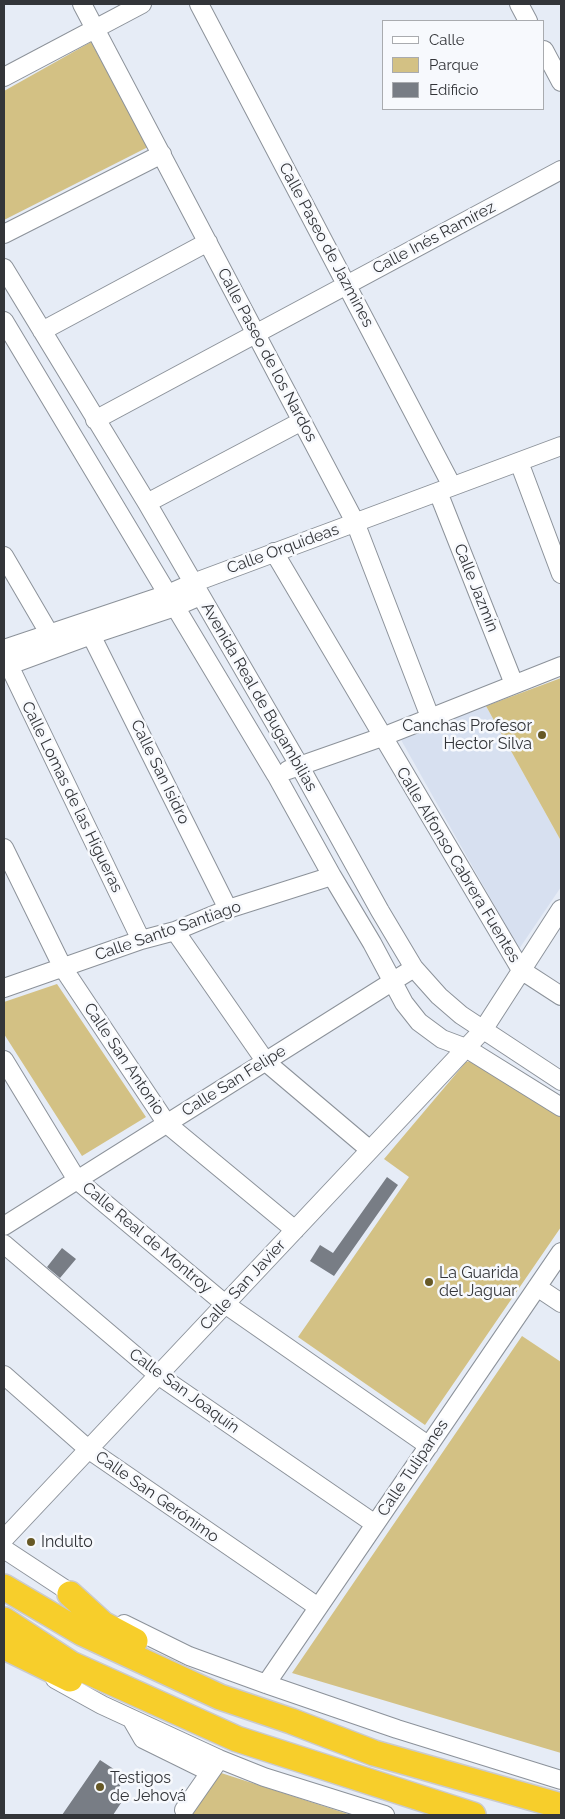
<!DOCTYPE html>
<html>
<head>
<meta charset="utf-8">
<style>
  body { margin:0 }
  #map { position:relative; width:565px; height:1819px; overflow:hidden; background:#e6ecf6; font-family:Raleway,sans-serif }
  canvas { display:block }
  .frame { position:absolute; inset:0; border:5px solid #333539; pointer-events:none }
  .legend { position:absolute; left:382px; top:20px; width:162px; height:90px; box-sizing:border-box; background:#f7f9fd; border:1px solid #a9abaf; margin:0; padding:6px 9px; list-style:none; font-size:15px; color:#333539 }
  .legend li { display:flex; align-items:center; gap:10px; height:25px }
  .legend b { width:25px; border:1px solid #a9abaf }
</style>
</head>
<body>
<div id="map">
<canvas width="565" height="1819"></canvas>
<div class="frame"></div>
<ul class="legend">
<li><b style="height:6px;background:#fff"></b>Calle</li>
<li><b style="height:14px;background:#d3c184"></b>Parque</li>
<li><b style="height:14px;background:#787d85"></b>Edificio</li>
</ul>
</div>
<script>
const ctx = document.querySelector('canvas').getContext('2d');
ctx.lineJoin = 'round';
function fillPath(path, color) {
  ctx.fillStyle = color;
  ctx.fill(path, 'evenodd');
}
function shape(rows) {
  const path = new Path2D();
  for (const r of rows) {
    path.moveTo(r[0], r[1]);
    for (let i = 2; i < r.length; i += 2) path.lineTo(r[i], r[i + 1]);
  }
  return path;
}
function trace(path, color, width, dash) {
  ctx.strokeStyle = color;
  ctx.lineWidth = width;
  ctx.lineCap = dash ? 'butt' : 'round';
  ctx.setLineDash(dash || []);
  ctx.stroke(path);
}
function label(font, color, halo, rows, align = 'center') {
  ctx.font = font + ' Raleway,sans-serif';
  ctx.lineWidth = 5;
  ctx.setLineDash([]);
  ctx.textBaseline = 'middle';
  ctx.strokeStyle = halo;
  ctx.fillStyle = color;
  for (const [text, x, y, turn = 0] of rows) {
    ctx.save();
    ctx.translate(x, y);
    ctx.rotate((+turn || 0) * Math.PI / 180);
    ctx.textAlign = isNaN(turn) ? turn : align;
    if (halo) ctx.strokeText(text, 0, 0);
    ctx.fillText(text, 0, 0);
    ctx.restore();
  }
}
const built = shape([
  [486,706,561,841,561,887,519,949,400,738]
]);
const green = shape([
  [91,42,148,147,4,220,4,91],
  [561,678,561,841,486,706],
  [57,984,146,1117,82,1156,4,1034,4,1002],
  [475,1060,561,1116,561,1227,425,1425,298,1337,409,1177,384,1159,466,1062],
  [522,1336,561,1362,561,1753,292,1673],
  [215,1771,351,1815,186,1815]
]);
const building = shape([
  [387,1177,398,1185,334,1276,310,1261,320,1245,333,1253],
  [62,1248,76,1259,60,1278,47,1267],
  [100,1760,126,1777,112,1797,121,1803,113,1815,62,1815]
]);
const minor = shape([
  [82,4,355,522,430,717],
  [199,4,452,486],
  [519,4,528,21],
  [544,50,561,82],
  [4,77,142,4],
  [4,234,162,154],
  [4,268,147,503,299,765,380,911,414,968,439,996,461,1015,561,1081],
  [4,321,276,775,332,876,372,943,404,1003,419,1022,442,1039,466,1048,561,1107],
  [42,331,208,242],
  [95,420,561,170],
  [519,462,561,574],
  [438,492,514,684],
  [147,503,302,421],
  [274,552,521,970,561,996],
  [4,556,49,633],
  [91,635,228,909],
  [4,649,168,594,193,583,561,446],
  [4,655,141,940],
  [4,667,91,635,175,607,200,596],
  [288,770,382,737,561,666],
  [4,848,63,968,167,1124,295,1230],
  [175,931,266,1062,370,1150],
  [4,988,141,940,175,931,228,909,332,876],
  [4,1060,77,1180,225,1304,429,1446],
  [4,1226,414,968],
  [4,1244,158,1375,375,1524],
  [537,1287,561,1303],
  [4,1375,88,1449,318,1607],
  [4,1539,483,1030,561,909],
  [4,1549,80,1599],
  [124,1624,189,1656,266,1684,397,1729,561,1780],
  [55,1679,102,1705,219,1759,264,1777,385,1815],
  [266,1684,561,1252],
  [132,1720,143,1739,210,1772],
  [184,1810,216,1764]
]);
const highway = shape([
  [4,1587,82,1633,220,1697,291,1721,374,1753,561,1806],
  [70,1594,103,1624,135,1641],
  [4,1620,71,1664,237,1739,473,1815],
  [5,1647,70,1679]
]);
const markers = [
  [542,735,5,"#665825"],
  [429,1282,5,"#665825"],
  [31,1542,5,"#665825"],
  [100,1787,5,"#665825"]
];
const streetNames = [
  ["Calle Inés Ramírez",434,238,-28],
  ["Calle Paseo de Jazmines",326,245,62],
  ["Calle Paseo de los Nardos",267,355,62],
  ["Calle Orquideas",283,549,-20],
  ["Calle Jazmín",476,588,68],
  ["Avenida Real de Bugambilias",259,697,60],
  ["Calle San Isidro",160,772,64],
  ["Calle Lomas de las Higueras",72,797,64],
  ["Calle Alfonso Cabrera Fuentes",458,865,59],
  ["Calle Santo Santiago",168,931,-19],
  ["Calle San Antonio",124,1059,56],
  ["Calle San Felipe",234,1081,-32],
  ["Calle Real de Montroy",147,1238,40],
  ["Calle San Javier",243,1285,-47],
  ["Calle San Joaquín",184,1391,36],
  ["Calle Tulipanes",413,1468,-56],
  ["Calle San Gerónimo",157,1497,35]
];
const poiNames = [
  ["Canchas Profesor",532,726,"right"],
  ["Hector Silva",532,744,"right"],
  ["La Guarida",439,1273],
  ["del Jaguar",439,1291],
  ["Indulto",41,1542],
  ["Testigos",110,1778],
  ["de Jehová",110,1796]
];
fillPath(built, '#d7e0f0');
fillPath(green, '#d3c184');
fillPath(building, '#787d85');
trace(minor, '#8c929a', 20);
trace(highway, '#cacacc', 28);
trace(minor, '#fff', 18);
trace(highway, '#f7ce2b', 25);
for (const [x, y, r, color] of markers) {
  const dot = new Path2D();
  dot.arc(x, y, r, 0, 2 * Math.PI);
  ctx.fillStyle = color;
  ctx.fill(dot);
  trace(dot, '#f7f9fd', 2);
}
label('16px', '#333539', '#f7f9fd', streetNames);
label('16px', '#333539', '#f7f9fd', poiNames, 'left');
</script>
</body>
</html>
